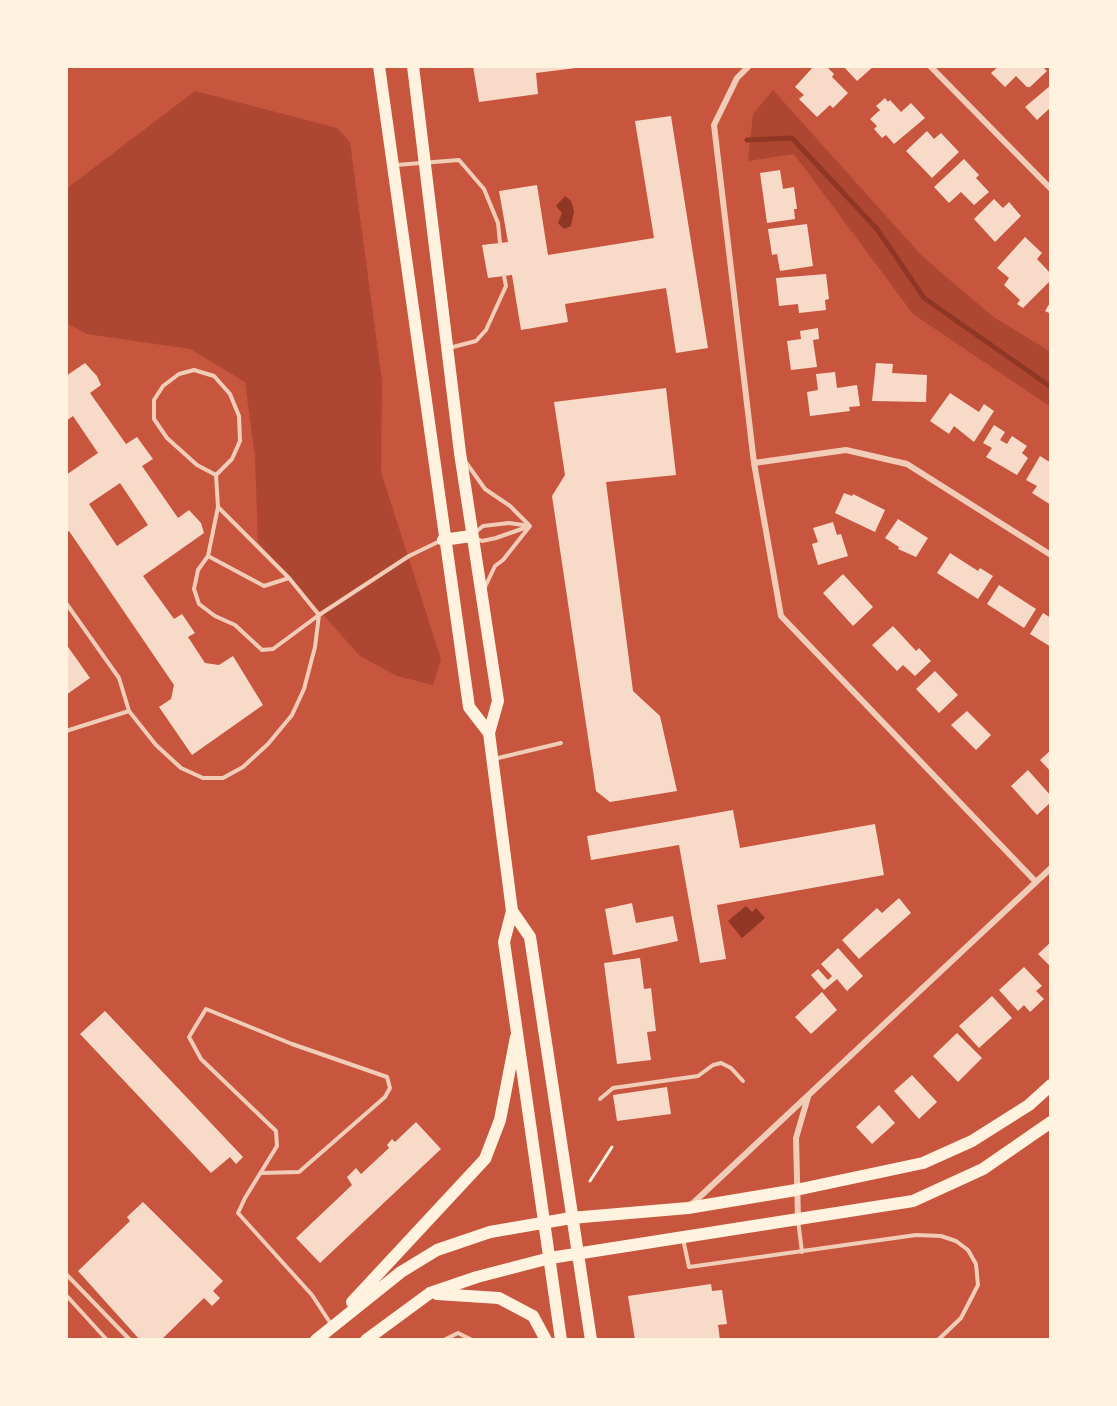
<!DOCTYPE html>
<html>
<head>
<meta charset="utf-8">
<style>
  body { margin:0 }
  #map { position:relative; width:1117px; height:1406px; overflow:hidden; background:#c8553d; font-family:"PT Sans Narrow",sans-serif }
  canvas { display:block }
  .frame { position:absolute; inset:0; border:68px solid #fff3e0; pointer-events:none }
</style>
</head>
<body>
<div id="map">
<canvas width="1117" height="1406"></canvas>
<div class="frame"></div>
</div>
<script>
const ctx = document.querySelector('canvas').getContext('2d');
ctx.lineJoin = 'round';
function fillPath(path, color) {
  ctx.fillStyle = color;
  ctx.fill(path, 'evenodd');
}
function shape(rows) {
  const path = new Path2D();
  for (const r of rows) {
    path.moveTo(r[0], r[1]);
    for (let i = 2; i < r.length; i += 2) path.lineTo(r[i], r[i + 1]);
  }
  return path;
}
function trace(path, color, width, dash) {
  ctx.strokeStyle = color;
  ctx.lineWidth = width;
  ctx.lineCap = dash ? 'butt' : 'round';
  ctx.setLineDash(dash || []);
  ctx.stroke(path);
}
const green = shape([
  [773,90,922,256,992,316,1051,352,1051,407,913,314,794,154,748,161,753,114],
  [195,91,337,128,350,142,382,381,381,472,441,659,433,685,397,676,360,656,258,542,255,457,245,382,190,349,87,334,66,323,66,189]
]);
const water = shape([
  [565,196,571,201,574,211,571,226,564,229,558,223,562,213,556,206],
  [746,906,752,912,756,908,765,918,742,938,728,921]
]);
const stream = shape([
  [747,140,792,138,877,229,924,298,1051,387]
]);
const building = shape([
  [473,66,584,66,584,67,536,73,538,94,479,102],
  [814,66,826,66,834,74,832,77,848,93,833,108,830,105,817,117,799,99,804,95,795,87],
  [843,66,874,66,857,81],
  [999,66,1042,66,1047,71,1030,87,1027,87,1016,76,1005,87,991,73],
  [1051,85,1051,111,1049,109,1037,120,1025,107],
  [885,98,888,102,890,100,901,112,911,103,925,118,894,144,886,135,882,138,874,129,877,126,870,119,880,110,876,106],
  [671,116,708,348,676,353,666,288,565,304,568,322,521,330,512,275,488,278,482,245,508,242,499,191,537,185,548,255,654,238,635,121],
  [927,131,934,139,941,133,959,152,932,178,906,151],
  [964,159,979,175,976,178,989,192,974,205,961,192,949,203,934,187],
  [780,170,783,189,794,187,797,209,794,209,795,219,767,223,760,173],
  [994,199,1003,208,1009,202,1021,216,995,242,974,219],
  [807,224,813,266,780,271,777,254,772,255,768,229],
  [1025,237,1042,253,1037,259,1051,274,1051,280,1023,308,1017,304,1020,300,1004,285,1009,278,997,268],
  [826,274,829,299,825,300,826,310,799,313,798,304,779,306,776,278],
  [1051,301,1051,314,1045,311],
  [818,328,819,339,813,340,817,367,791,370,787,341,801,339,800,331],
  [85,363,97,376,101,385,90,393,126,444,137,437,153,459,142,466,178,518,189,510,201,523,204,533,143,576,174,619,182,614,195,633,188,637,205,663,219,665,233,656,263,705,192,755,159,707,171,699,174,685,69,531,66,532,66,475,98,453,73,416,66,421,66,376],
  [120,483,148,525,117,546,89,504],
  [876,363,893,364,892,373,927,375,926,402,872,401],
  [835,372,837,388,857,385,860,406,849,407,850,411,810,416,807,392,818,390,816,374],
  [666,388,676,475,606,482,633,691,660,716,677,791,610,802,596,791,552,496,565,475,554,402],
  [950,393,979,412,984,404,994,411,974,442,954,426,949,434,930,421],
  [994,425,1005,432,1000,440,1007,444,1012,436,1027,446,1022,453,1028,458,1017,475,986,457,992,448,983,443],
  [1040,456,1051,463,1051,505,1032,493,1037,486,1026,480],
  [844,493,852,496,853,494,885,510,875,532,835,513],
  [898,519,928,538,916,557,898,549,899,547,885,538],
  [833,522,837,535,841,534,848,556,818,565,812,544,818,542,813,528],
  [950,553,978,571,980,568,993,576,978,599,937,573],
  [843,574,873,607,853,626,823,593],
  [999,585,1036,609,1024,628,987,604],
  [1043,613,1051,618,1051,647,1030,634],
  [893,626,916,651,919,648,931,661,915,676,903,665,897,671,872,645],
  [66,644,90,678,66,695],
  [935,671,958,695,939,713,916,689],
  [967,711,991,735,976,750,951,725],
  [1051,750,1051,772,1040,760],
  [1028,770,1051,796,1051,802,1037,815,1011,786],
  [733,810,740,848,875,824,884,875,717,905,726,959,700,963,679,845,591,860,587,836],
  [899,898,911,913,859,959,842,940,877,908,882,913],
  [632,903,636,923,673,916,678,941,613,955,605,909],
  [1051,942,1051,967,1038,954],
  [838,948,863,976,847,991,837,979,824,990,811,975,818,969,828,980,832,976,821,964],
  [640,958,644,989,651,988,656,1031,647,1032,651,1060,617,1064,604,963],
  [1024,967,1042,986,1036,991,1044,999,1030,1012,1024,1005,1018,1011,999,990],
  [822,992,837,1010,811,1034,795,1017],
  [992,996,1012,1018,979,1048,959,1026],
  [105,1011,243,1157,236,1164,230,1157,211,1173,80,1034],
  [957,1033,982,1058,958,1082,933,1056],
  [912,1075,937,1102,919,1119,894,1091],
  [667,1087,671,1114,617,1121,613,1095],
  [879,1105,895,1123,872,1144,856,1127],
  [416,1122,441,1149,320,1263,296,1238,352,1185,347,1177,356,1168,361,1174,389,1148,387,1145,392,1139,395,1142],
  [143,1202,223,1281,213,1291,220,1298,212,1306,204,1298,161,1340,140,1340,78,1271,130,1221,127,1217],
  [711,1284,712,1291,722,1290,727,1324,718,1325,720,1340,635,1340,628,1296]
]);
const path = shape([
  [590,1181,612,1147]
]);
const service = shape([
  [396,165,459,160,484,189,498,223,500,243],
  [449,348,476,341,486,330,506,286,504,276],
  [194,370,214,376,230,394,239,416,240,441,232,459,216,475,197,465,167,438,154,419,154,400,163,386,179,374,194,370],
  [465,461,485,489,510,506,529,525],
  [216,475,218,507,289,578,319,615,273,649,262,650,235,625,215,616,199,604,194,589,198,570,208,556,218,507],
  [509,523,530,526,496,538,482,541,471,536,483,526,509,523],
  [208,556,264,586,289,578],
  [485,587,495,566,503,560,530,526],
  [66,603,119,678,129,711],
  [66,731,129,711,156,745,181,768,203,778,223,778,243,767,268,744,292,715,304,689,315,647,319,615,409,556,442,540],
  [494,759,561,743],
  [600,1099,613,1088,698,1076,713,1065,721,1063,731,1068,743,1081],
  [261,1173,299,1172,385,1097,390,1088,387,1077,292,1044,206,1009,189,1037,201,1059,276,1131,277,1146,245,1198,238,1213,312,1295,331,1324],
  [798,1220,802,1252],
  [683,1239,689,1267,916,1235,941,1236,956,1241,968,1250,976,1264,978,1285,961,1318,938,1340],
  [66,1274,130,1340],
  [66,1295,107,1340],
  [444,1340,458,1333,472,1340]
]);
const minor = shape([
  [749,66,737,78,714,125,754,463,781,616,1036,882],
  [930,66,1051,189],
  [754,463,846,450,907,464,1051,555],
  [691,1205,1051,868],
  [798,1219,796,1138,808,1097]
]);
const primary = shape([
  [379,66,469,707,489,733],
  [413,66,460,453,498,701,489,733,512,911,504,942,561,1340],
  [443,540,471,536],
  [512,911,530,937,591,1340],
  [437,1294,499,1298,533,1316,546,1340],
  [352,1302,485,1159,500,1120,516,1037],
  [316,1340,401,1272,437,1250,490,1232,571,1218,688,1208,796,1190,923,1163,972,1141,1029,1105,1051,1085],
  [366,1340,430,1293,477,1277,550,1258,913,1201,983,1169,1051,1122]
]);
fillPath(green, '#ae4732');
fillPath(water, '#8f3625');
trace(stream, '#8f3625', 5);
fillPath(building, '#f7dbc8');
trace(path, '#fff3e0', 3);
trace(service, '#f1ccb7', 4);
trace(minor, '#f1ccb7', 6);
trace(primary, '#fff3e0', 12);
</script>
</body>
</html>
